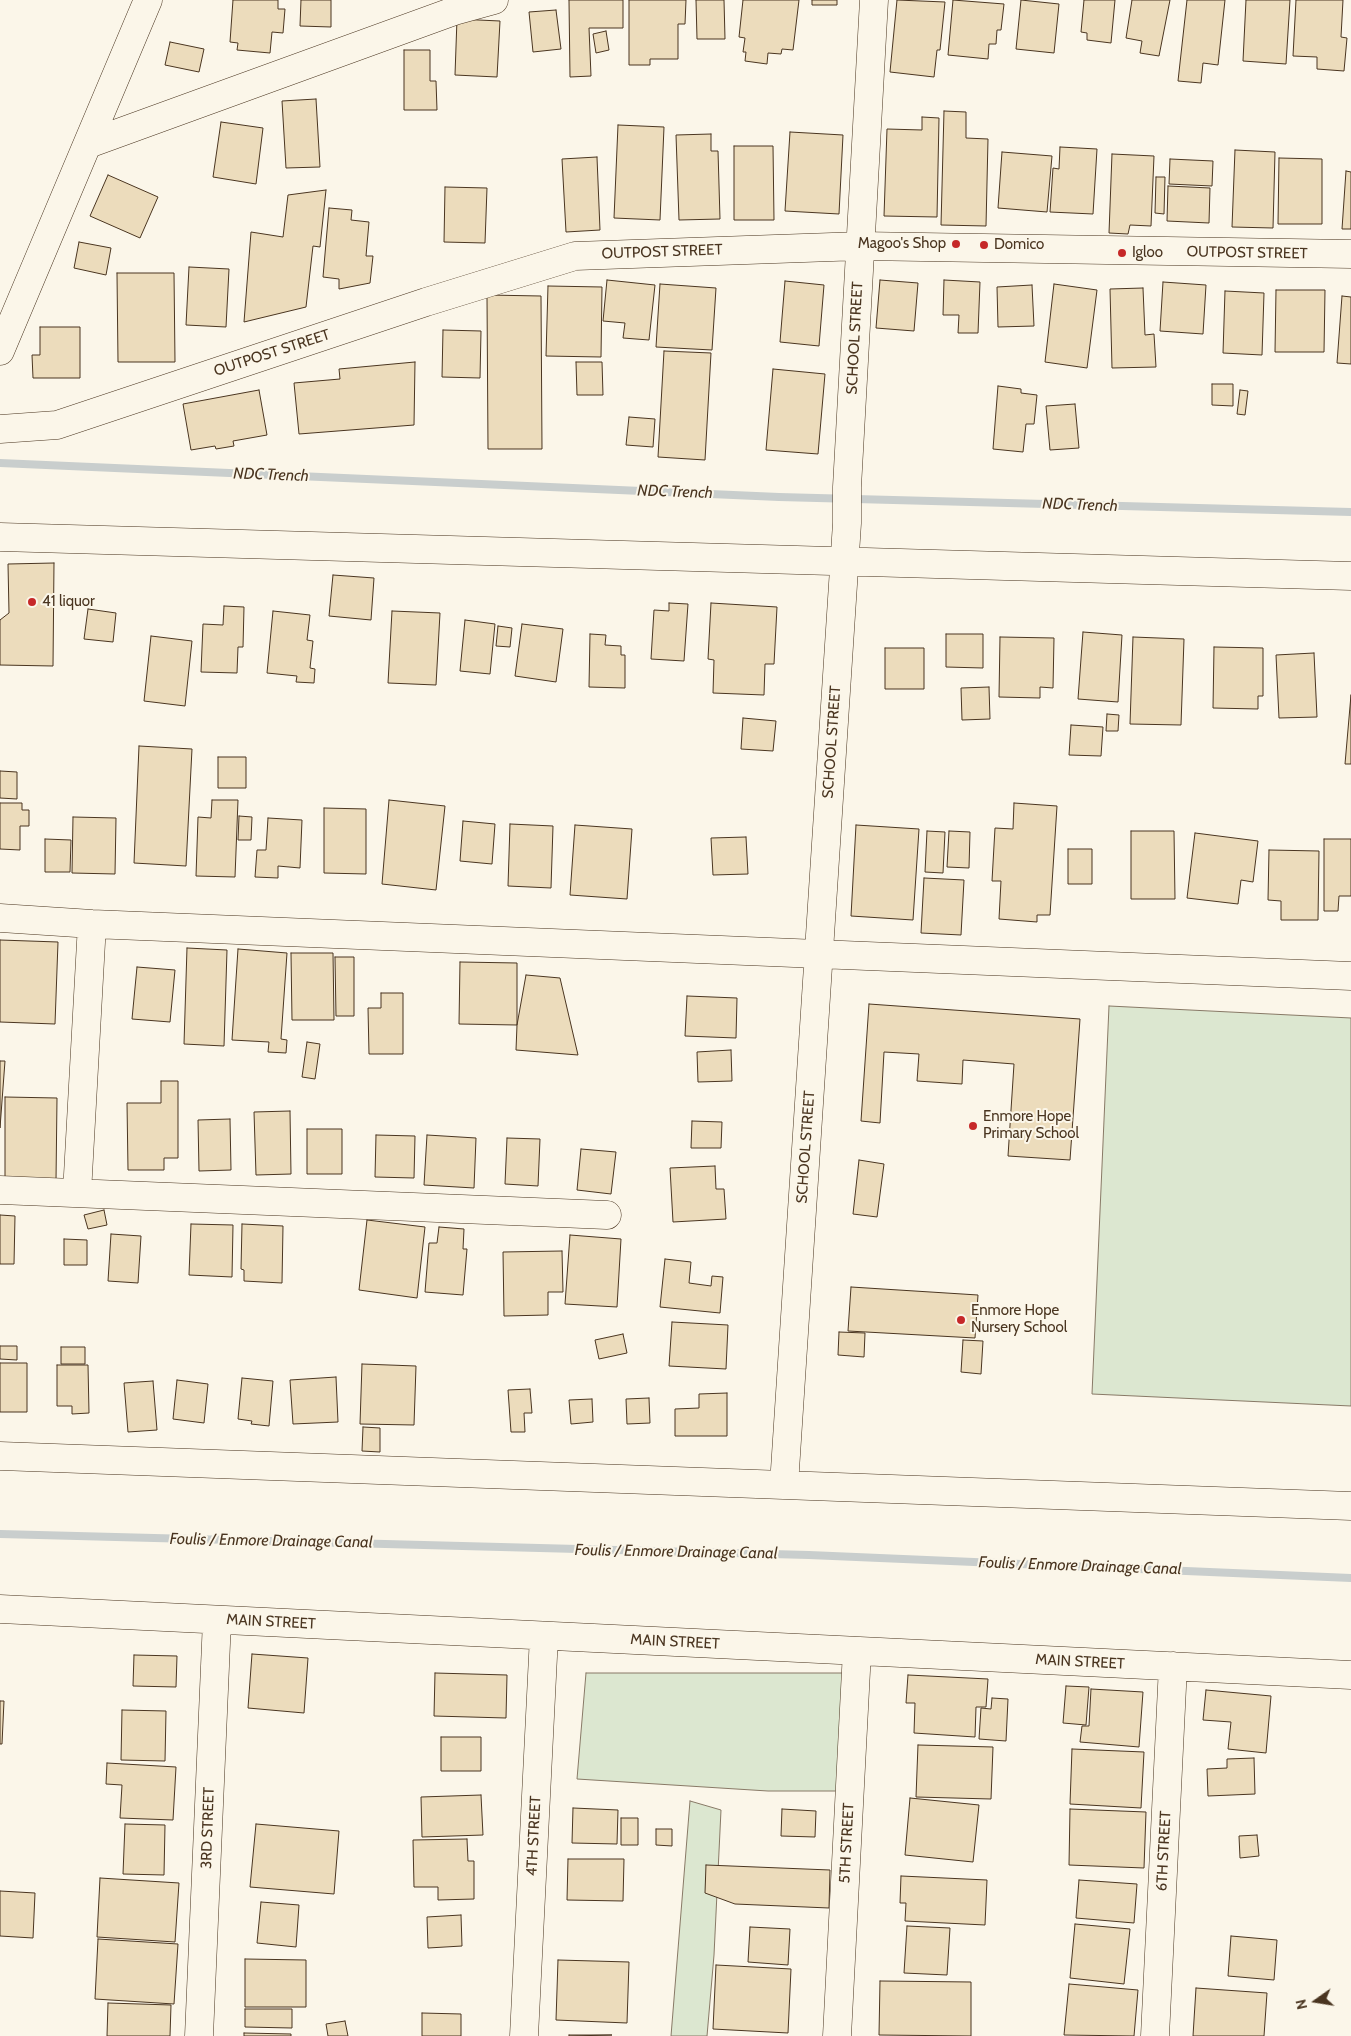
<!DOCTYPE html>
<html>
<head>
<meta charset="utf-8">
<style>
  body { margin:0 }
  #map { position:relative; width:1351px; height:2036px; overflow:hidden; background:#fbf6e9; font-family:Cabin,sans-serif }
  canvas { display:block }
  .north { position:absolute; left:1291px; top:1976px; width:50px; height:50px; -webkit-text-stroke:4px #fbf6e9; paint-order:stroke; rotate:257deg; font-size:14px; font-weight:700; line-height:20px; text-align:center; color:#4a3520 }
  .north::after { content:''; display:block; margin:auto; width:18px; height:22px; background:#4a3520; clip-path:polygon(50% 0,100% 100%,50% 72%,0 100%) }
</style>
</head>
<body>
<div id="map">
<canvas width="1351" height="2036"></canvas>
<div class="north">N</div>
</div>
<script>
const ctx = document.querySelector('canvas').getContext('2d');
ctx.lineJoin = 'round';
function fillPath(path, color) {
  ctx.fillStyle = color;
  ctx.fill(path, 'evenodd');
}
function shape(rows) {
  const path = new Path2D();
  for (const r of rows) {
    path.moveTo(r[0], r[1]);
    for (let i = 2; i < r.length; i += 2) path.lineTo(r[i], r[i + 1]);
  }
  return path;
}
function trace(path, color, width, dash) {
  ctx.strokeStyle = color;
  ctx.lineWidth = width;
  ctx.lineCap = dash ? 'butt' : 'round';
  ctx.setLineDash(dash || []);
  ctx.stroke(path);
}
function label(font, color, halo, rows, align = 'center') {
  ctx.font = font + ' Cabin,sans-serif';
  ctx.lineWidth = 4;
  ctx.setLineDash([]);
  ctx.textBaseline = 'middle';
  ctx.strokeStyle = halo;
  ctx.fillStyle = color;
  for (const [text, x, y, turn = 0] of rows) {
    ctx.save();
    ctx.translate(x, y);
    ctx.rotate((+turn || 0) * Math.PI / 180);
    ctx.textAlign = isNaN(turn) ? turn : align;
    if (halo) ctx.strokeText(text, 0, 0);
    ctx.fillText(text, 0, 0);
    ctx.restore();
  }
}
const green = shape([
  [1109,1006,1351,1018,1351,1406,1092,1394,1109,1006],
  [586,1673,843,1673,838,1791,768,1791,577,1779,586,1673],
  [690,1801,721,1810,714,1955,707,2036,671,2036,690,1801]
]);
const stream = shape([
  [0,463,779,497,1351,512],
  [0,1534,809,1555,1351,1578]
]);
const building = shape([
  [233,0,278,0,278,9,285,9,283,33,272,32,270,53,237,50,238,43,230,42,233,0],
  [301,0,331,0,331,27,300,26,301,0],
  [569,0,623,0,623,28,589,28,591,76,570,77,569,0],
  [629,0,686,0,685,24,678,24,678,59,650,59,650,65,629,65,629,0],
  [696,0,724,0,725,39,697,39,696,0],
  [743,0,799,0,793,50,782,49,781,54,768,53,767,64,745,61,746,52,743,52,745,38,739,37,743,0],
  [812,0,837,0,837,5,812,5,812,0],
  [897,0,945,2,940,50,937,50,934,77,890,72,897,0],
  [953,0,1004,4,1001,30,997,30,996,44,989,44,988,59,948,55,953,0],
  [1021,0,1059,4,1054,53,1016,49,1021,0],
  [1084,0,1115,0,1111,43,1087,40,1087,33,1081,32,1084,0],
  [1132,0,1170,0,1159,56,1140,53,1142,41,1126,38,1132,0],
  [1187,0,1225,0,1218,65,1203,63,1201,83,1178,81,1187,0],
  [1246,0,1290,0,1286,64,1243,61,1246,0],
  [1296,0,1343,0,1341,37,1347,38,1344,71,1317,69,1317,57,1293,56,1296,0],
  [556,10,561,49,533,52,529,12,556,10],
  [457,19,500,21,497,77,455,75,457,19],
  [606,31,609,50,596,53,593,34,606,31],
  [170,42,204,49,199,72,165,65,170,42],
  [404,50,430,50,430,81,436,81,437,110,404,110,404,50],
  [316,99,320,167,286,168,282,101,316,99],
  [944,111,966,112,966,138,988,139,986,226,941,225,944,111],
  [922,117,939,118,937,217,884,216,887,129,922,130,922,117],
  [221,122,263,128,256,184,213,177,221,122],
  [618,125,664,127,660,220,614,218,618,125],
  [790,132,843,135,839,214,785,211,790,132],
  [711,134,711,151,718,151,720,219,679,220,676,135,711,134],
  [734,146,773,146,774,220,734,220,734,146],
  [1060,147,1097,149,1093,214,1050,212,1053,168,1059,169,1060,147],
  [1235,150,1275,152,1273,228,1232,227,1235,150],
  [1002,152,1052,156,1047,212,998,208,1002,152],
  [1112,154,1154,156,1151,226,1130,225,1128,234,1109,233,1112,154],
  [597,157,600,230,566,232,562,159,597,157],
  [1279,158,1322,159,1322,224,1278,224,1279,158],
  [1170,159,1213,161,1212,186,1169,184,1170,159],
  [1346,171,1351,172,1351,229,1342,229,1346,171],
  [108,175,158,197,140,238,90,216,108,175],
  [1156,177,1165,177,1164,214,1155,213,1156,177],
  [1168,186,1210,188,1209,223,1167,221,1168,186],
  [445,187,487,188,485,243,444,242,445,187],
  [326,190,320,247,313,246,306,307,244,322,251,232,283,237,288,195,326,190],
  [329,208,352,210,351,220,369,222,366,256,373,256,370,283,339,289,339,279,323,277,329,208],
  [79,242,111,248,106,275,74,268,79,242],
  [189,267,229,269,226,327,186,325,189,267],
  [117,273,174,273,175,362,118,362,117,273],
  [607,280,655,285,649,340,623,338,625,323,603,321,607,280],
  [880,280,918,283,914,331,876,328,880,280],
  [944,280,980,282,978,333,958,333,959,315,943,315,944,280],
  [785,281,824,285,819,346,780,342,785,281],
  [1163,282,1206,285,1203,334,1160,331,1163,282],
  [660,284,716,288,712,350,656,347,660,284],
  [1054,284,1097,290,1087,368,1045,362,1054,284],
  [1032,285,1034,326,998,327,997,287,1032,285],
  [548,286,602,287,601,357,546,356,548,286],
  [1143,288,1145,335,1154,334,1156,367,1112,368,1110,289,1143,288],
  [1276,290,1325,290,1324,352,1275,352,1276,290],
  [1225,291,1264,293,1262,355,1223,353,1225,291],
  [487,295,541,296,542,449,488,449,487,295],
  [1342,296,1351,297,1351,364,1337,363,1342,296],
  [40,327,80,327,80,378,33,378,32,355,40,355,40,327],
  [443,330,481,331,480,378,442,377,443,330],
  [664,351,711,353,705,460,658,457,664,351],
  [415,362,414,425,299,434,294,383,340,379,339,369,415,362],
  [576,362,602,362,603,395,577,395,576,362],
  [773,369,825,374,818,454,766,450,773,369],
  [1212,384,1233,384,1233,406,1212,405,1212,384],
  [998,386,1021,389,1021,393,1037,395,1034,424,1026,424,1023,452,993,449,998,386],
  [259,390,267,435,233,441,234,446,216,449,215,446,191,450,183,404,259,390],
  [1240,390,1248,391,1245,415,1237,414,1240,390],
  [1075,404,1079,448,1050,450,1046,406,1075,404],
  [629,417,655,419,653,447,626,445,629,417],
  [54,563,53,666,0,665,0,620,9,613,8,564,54,563],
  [333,575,374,578,371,620,329,616,333,575],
  [669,603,688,604,684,661,651,659,654,610,669,611,669,603],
  [711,603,777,607,774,664,765,664,764,695,713,693,714,660,708,659,711,603],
  [224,606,244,607,243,647,238,647,237,673,201,672,203,624,223,625,224,606],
  [88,609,116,613,113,642,84,639,88,609],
  [273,611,310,615,307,640,313,641,310,668,315,669,314,683,296,682,297,676,267,673,273,611],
  [392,611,440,613,436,685,388,683,392,611],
  [465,620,495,624,490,674,460,671,465,620],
  [522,624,563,629,556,682,515,676,522,624],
  [498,626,512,628,510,647,496,646,498,626],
  [1083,632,1122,635,1118,702,1078,699,1083,632],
  [590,634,606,635,605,645,621,646,621,655,625,655,625,688,589,687,590,634],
  [946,634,983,634,983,668,946,667,946,634],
  [151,636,192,641,185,706,144,701,151,636],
  [1000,637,1054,638,1053,688,1040,687,1040,698,999,697,1000,637],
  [1133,637,1184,639,1181,725,1130,724,1133,637],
  [1214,647,1263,648,1263,696,1258,696,1258,709,1213,708,1214,647],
  [885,648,924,648,924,689,885,689,885,648],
  [1314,653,1317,717,1279,718,1276,655,1314,653],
  [989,687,990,719,962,720,961,688,989,687],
  [1351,695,1351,764,1345,764,1351,695],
  [1107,714,1119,715,1118,731,1106,731,1107,714],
  [743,718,776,721,773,751,741,749,743,718],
  [1071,725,1103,727,1101,756,1069,755,1071,725],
  [139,746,192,749,186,866,134,863,139,746],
  [218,757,246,757,246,788,218,788,218,757],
  [0,771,17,772,17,799,0,798,0,771],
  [212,800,238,800,235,877,196,876,198,817,211,818,212,800],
  [389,800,445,806,436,890,382,884,389,800],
  [0,803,22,803,22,810,29,810,29,826,20,826,20,850,0,849,0,803],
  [1014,803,1057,806,1050,915,1037,915,1037,922,999,919,1001,881,992,881,995,828,1013,829,1014,803],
  [324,808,366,809,366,874,324,873,324,808],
  [239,816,252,817,251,840,238,840,239,816],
  [73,817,116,818,115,874,72,873,73,817],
  [268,818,302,820,300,868,278,866,278,878,255,877,257,850,266,850,268,818],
  [463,821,495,824,492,864,460,861,463,821],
  [510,824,553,826,551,888,508,886,510,824],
  [575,825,632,829,627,899,570,895,575,825],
  [856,825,919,829,913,920,851,916,856,825],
  [927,831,945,832,943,873,925,872,927,831],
  [949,831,970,832,969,868,947,867,949,831],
  [1131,831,1174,831,1175,899,1131,899,1131,831],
  [1195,833,1258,841,1253,882,1241,880,1238,904,1187,898,1195,833],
  [746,837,748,874,713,875,711,838,746,837],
  [45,839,71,840,70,872,45,872,45,839],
  [1324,839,1351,839,1351,896,1339,896,1338,911,1324,911,1324,839],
  [1068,849,1092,849,1092,884,1068,884,1068,849],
  [1269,850,1319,851,1318,920,1281,920,1281,901,1268,900,1269,850],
  [924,878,964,880,961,935,921,933,924,878],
  [0,940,58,942,55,1024,0,1022,0,940],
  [187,948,227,950,224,1046,184,1044,187,948],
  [238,949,287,953,281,1039,287,1040,286,1053,268,1052,269,1042,232,1040,238,949],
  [291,953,333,953,334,1020,292,1020,291,953],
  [335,957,354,957,354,1016,336,1016,335,957],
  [460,962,517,963,517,1025,459,1024,460,962],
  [137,967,175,970,170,1022,132,1019,137,967],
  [526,975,560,978,578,1055,516,1050,517,1025,526,975],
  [381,993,403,993,403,1054,369,1054,368,1008,381,1008,381,993],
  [687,996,737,998,736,1038,685,1036,687,996],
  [869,1004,1080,1019,1070,1160,1008,1156,1014,1064,963,1060,962,1084,917,1081,919,1054,884,1052,880,1123,861,1121,869,1004],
  [307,1042,320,1044,315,1079,302,1077,307,1042],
  [731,1050,732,1081,698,1082,697,1052,731,1050],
  [0,1061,5,1061,0,1128,0,1061],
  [161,1081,178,1081,178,1158,164,1158,164,1170,128,1170,127,1103,161,1103,161,1081],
  [5,1097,57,1098,56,1181,5,1180,5,1097],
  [290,1111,291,1174,256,1175,254,1112,290,1111],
  [230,1119,231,1170,199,1171,198,1120,230,1119],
  [692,1121,722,1122,721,1148,691,1148,692,1121],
  [307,1129,342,1129,342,1174,307,1174,307,1129],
  [376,1135,415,1136,414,1178,375,1177,376,1135],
  [427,1135,476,1138,474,1188,424,1185,427,1135],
  [507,1138,540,1139,538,1186,505,1184,507,1138],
  [581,1149,616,1152,611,1194,577,1190,581,1149],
  [859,1160,884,1164,877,1217,853,1214,859,1160],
  [715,1166,716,1189,724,1189,726,1219,673,1222,670,1168,715,1166],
  [104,1210,107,1225,88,1229,84,1215,104,1210],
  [0,1215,15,1216,14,1264,0,1264,0,1215],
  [367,1220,425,1227,417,1298,359,1290,367,1220],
  [191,1224,233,1225,232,1277,189,1275,191,1224],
  [242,1224,283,1226,282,1283,244,1281,244,1270,241,1269,242,1224],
  [439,1227,464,1229,463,1249,467,1249,463,1295,425,1292,429,1243,437,1243,439,1227],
  [111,1234,141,1236,138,1283,108,1281,111,1234],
  [570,1235,621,1239,617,1307,565,1304,570,1235],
  [64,1239,87,1240,87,1265,64,1265,64,1239],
  [562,1251,563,1292,548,1292,548,1315,504,1316,503,1252,562,1251],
  [665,1259,691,1262,689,1283,711,1286,712,1276,723,1277,720,1313,660,1307,665,1259],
  [851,1287,978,1295,975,1338,848,1331,851,1287],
  [672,1322,728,1325,726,1369,669,1366,672,1322],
  [839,1332,865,1333,864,1357,838,1355,839,1332],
  [623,1334,627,1353,599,1359,595,1340,623,1334],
  [963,1340,983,1341,981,1374,961,1372,963,1340],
  [0,1346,17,1346,17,1360,0,1359,0,1346],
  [61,1347,85,1347,85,1364,61,1364,61,1347],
  [0,1363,27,1363,27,1412,0,1412,0,1363],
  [362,1364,416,1366,414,1425,360,1424,362,1364],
  [57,1365,88,1365,89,1413,72,1414,72,1406,57,1406,57,1365],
  [336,1377,338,1422,293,1424,290,1380,336,1377],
  [242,1378,273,1381,269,1426,251,1424,252,1421,238,1419,242,1378],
  [177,1380,208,1384,204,1423,173,1419,177,1380],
  [153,1381,157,1430,128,1432,124,1383,153,1381],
  [530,1389,532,1413,524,1413,525,1432,511,1432,508,1390,530,1389],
  [727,1393,727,1436,675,1436,675,1409,699,1408,699,1394,727,1393],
  [649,1398,650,1423,627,1424,626,1399,649,1398],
  [592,1399,593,1422,571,1424,569,1400,592,1399],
  [363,1427,380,1428,380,1452,362,1451,363,1427],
  [252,1654,308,1658,304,1713,248,1708,252,1654],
  [134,1655,177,1656,176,1687,133,1686,134,1655],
  [435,1673,507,1675,506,1718,434,1716,435,1673],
  [908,1675,988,1679,986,1707,976,1707,975,1737,914,1733,915,1703,906,1703,908,1675],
  [1066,1686,1089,1687,1086,1725,1063,1723,1066,1686],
  [1091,1689,1143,1692,1139,1747,1080,1742,1082,1726,1089,1726,1091,1689],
  [1206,1690,1271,1696,1266,1753,1228,1749,1231,1722,1203,1720,1206,1690],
  [992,1698,1008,1699,1006,1741,979,1739,981,1708,991,1709,992,1698],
  [0,1701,4,1701,2,1744,0,1744,0,1701],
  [122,1710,166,1711,165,1761,121,1760,122,1710],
  [441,1737,481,1737,481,1771,441,1771,441,1737],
  [918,1745,993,1747,991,1799,916,1797,918,1745],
  [1072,1749,1144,1752,1141,1808,1070,1804,1072,1749],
  [1254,1758,1255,1794,1208,1796,1207,1769,1227,1768,1227,1759,1254,1758],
  [107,1763,176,1767,173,1820,120,1818,122,1785,106,1784,107,1763],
  [481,1795,483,1835,422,1837,421,1797,481,1795],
  [910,1798,979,1805,973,1862,905,1855,910,1798],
  [573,1808,618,1810,617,1844,572,1843,573,1808],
  [782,1809,816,1811,815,1837,781,1836,782,1809],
  [1070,1809,1146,1812,1144,1868,1069,1865,1070,1809],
  [621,1818,638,1818,638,1845,621,1845,621,1818],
  [125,1824,165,1825,164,1875,123,1874,125,1824],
  [256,1824,339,1831,334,1894,250,1887,256,1824],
  [656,1829,672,1829,672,1846,656,1845,656,1829],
  [1257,1835,1259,1856,1240,1858,1239,1836,1257,1835],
  [467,1839,468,1861,474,1861,474,1899,438,1900,438,1887,414,1887,413,1840,467,1839],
  [568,1859,624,1859,623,1901,567,1900,568,1859],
  [706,1865,830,1870,829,1908,735,1904,705,1893,706,1865],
  [901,1876,987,1880,985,1925,905,1921,906,1903,900,1903,901,1876],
  [100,1878,179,1883,175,1942,97,1937,100,1878],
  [1079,1880,1137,1884,1134,1923,1076,1918,1079,1880],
  [0,1891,35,1893,33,1938,0,1936,0,1891],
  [261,1902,299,1905,296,1947,257,1943,261,1902],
  [461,1915,462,1946,428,1948,427,1917,461,1915],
  [1075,1924,1130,1929,1124,1984,1070,1978,1075,1924],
  [907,1926,950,1928,947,1975,904,1973,907,1926],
  [750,1927,790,1929,788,1965,748,1962,750,1927],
  [1231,1936,1277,1940,1274,1980,1228,1976,1231,1936],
  [98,1939,178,1944,174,2004,95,1999,98,1939],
  [245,1959,306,1960,306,2007,245,2007,245,1959],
  [558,1960,629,1962,627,2023,556,2020,558,1960],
  [716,1965,791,1969,788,2033,713,2029,716,1965],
  [880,1981,971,1982,971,2036,879,2035,880,1981],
  [1069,1984,1138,1990,1134,2036,1064,2035,1069,1984],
  [1196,1988,1267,1993,1264,2036,1193,2036,1196,1988],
  [108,2003,171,2005,170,2036,107,2036,108,2003],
  [245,2009,292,2009,292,2028,245,2027,245,2009],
  [422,2013,461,2014,461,2036,422,2036,422,2013],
  [345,2021,348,2036,328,2036,326,2024,345,2021],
  [244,2033,291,2034,291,2036,244,2036,244,2033],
  [569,2035,612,2035,569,2036,569,2035]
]);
const minor = shape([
  [88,144,454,11,494,0],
  [0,351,148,0],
  [0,429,57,425,426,302,575,256,861,246,1351,254],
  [0,537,1351,576],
  [0,918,92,924,1351,976],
  [0,1190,607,1215],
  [77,1193,92,924],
  [0,1456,1351,1506],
  [784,1485,847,523,847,487,874,0],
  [0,1609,1351,1675],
  [199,2036,217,1620],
  [524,2036,544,1636],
  [837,2036,857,1651],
  [1155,2036,1173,1666]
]);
const markers = [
  [956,244,5,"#c62828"],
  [984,245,5,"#c62828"],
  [1122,253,5,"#c62828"],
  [32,602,5,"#c62828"],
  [973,1126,5,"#c62828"],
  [961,1320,5,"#c62828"]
];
const poiNames = [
  ["Magoo's Shop",946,244,"right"],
  ["Domico",994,245],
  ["Igloo",1132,253],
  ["41 liquor",42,602],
  ["Enmore Hope",983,1117],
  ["Primary School",983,1134],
  ["Enmore Hope",971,1311],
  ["Nursery School",971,1328]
];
const streetNames = [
  ["OUTPOST STREET",662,252,-2],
  ["OUTPOST STREET",1247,253,1],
  ["SCHOOL STREET",855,338,-87],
  ["OUTPOST STREET",272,353,-18],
  ["SCHOOL STREET",832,742,-86],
  ["SCHOOL STREET",806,1147,-86],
  ["MAIN STREET",271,1622,3],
  ["MAIN STREET",675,1642,3],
  ["MAIN STREET",1080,1662,3],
  ["3RD STREET",208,1828,-88],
  ["4TH STREET",534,1836,-87],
  ["5TH STREET",847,1843,-87],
  ["6TH STREET",1164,1851,-87]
];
const waterNames = [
  ["NDC Trench",271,475,2],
  ["NDC Trench",675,492,2],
  ["NDC Trench",1080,505,2],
  ["Foulis / Enmore Drainage Canal",271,1541,1],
  ["Foulis / Enmore Drainage Canal",676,1552,1],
  ["Foulis / Enmore Drainage Canal",1080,1566,2]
];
fillPath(green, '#dce7d0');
trace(green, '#887966', 1);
trace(stream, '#c9cecd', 8);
fillPath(building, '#ecdcbc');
trace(building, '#4a3520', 1);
trace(minor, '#4a3520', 29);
trace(minor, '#fbf6e9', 28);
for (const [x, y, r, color] of markers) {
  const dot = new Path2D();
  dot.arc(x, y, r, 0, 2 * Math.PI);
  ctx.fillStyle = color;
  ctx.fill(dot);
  trace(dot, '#fbf6e9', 2);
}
label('15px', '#4a3520', '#fbf6e9', poiNames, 'left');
label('15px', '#4a3520', '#fbf6e9', streetNames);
label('italic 16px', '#4a3520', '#fbf6e9', waterNames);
</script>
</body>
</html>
